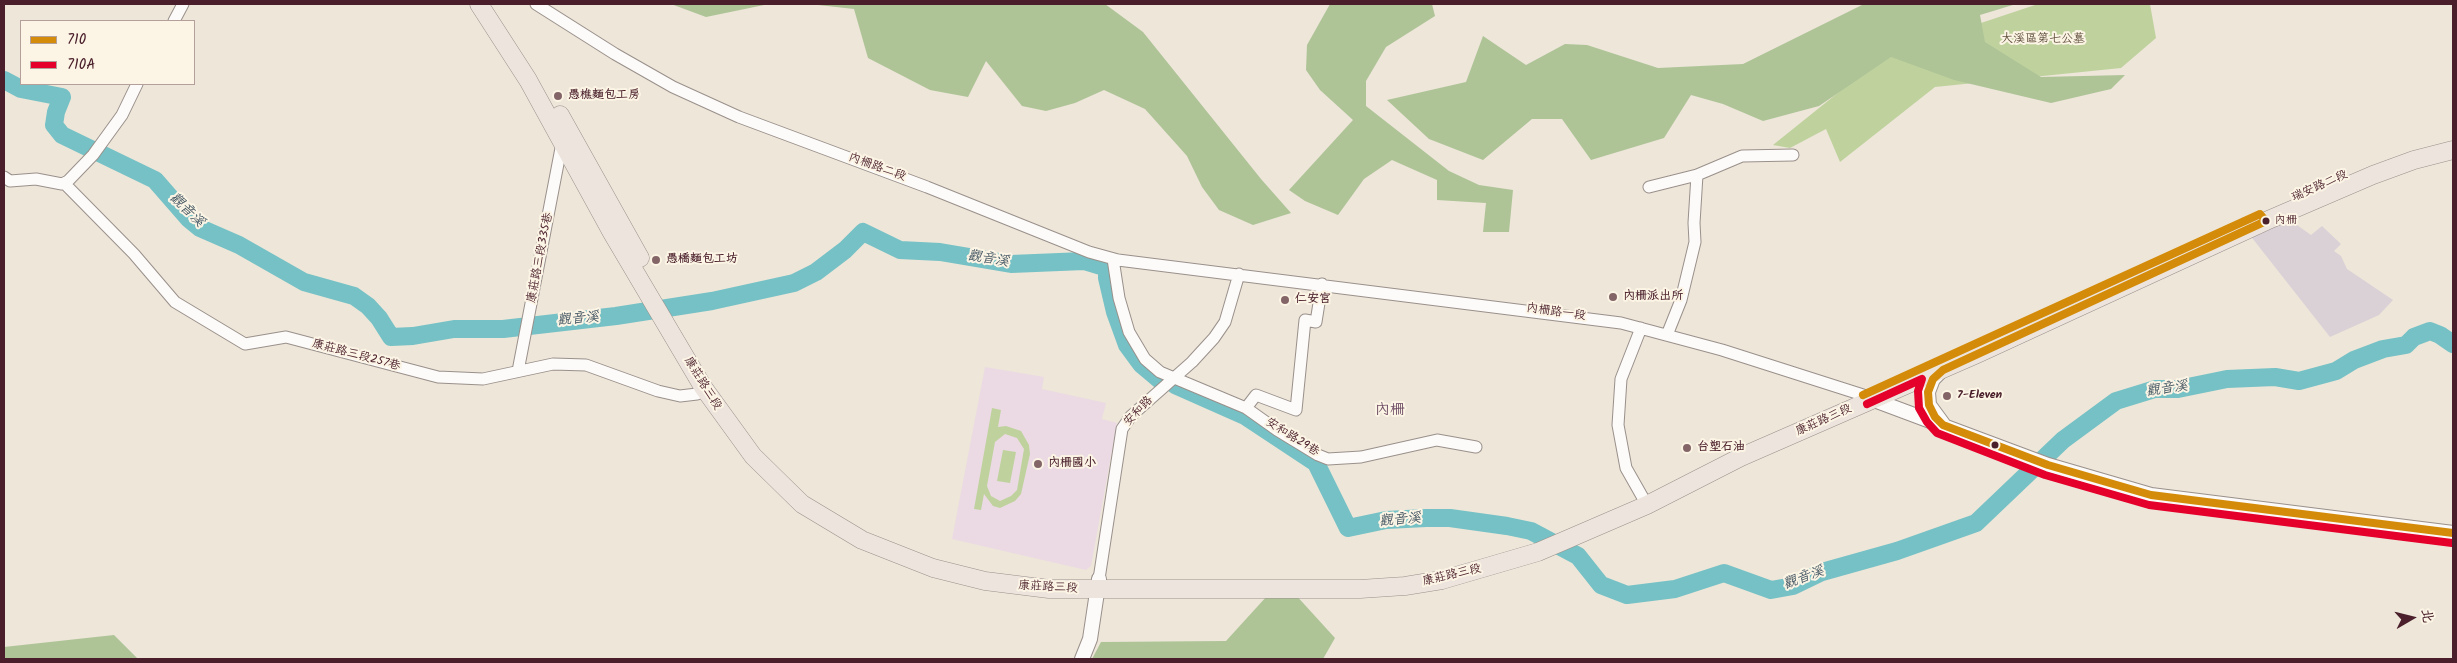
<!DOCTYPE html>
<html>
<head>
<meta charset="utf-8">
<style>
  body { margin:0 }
  #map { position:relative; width:2457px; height:663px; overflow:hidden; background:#ede6d9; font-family:Kalam,"LXGW WenKai TC",sans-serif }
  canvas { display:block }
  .frame { position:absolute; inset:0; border:5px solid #4a1f2b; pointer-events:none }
  .legend { position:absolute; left:20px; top:20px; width:175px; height:65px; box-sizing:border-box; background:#fcf5e5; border:1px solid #b59f9b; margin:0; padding:6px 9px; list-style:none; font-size:15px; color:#4a1f2b }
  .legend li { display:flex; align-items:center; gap:10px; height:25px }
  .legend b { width:25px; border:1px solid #b59f9b }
  .north { position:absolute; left:2387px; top:593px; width:50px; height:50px; -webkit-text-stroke:4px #fcf5e5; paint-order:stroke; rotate:82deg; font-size:14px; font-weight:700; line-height:20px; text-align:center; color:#4a1f2b }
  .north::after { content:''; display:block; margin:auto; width:18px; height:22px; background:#4a1f2b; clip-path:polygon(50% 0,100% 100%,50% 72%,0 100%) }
</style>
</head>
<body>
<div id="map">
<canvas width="2457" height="663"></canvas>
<div class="frame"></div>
<ul class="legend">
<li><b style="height:6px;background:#d48b09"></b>710</li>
<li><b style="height:6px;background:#e4002b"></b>710A</li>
</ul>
<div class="north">北</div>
</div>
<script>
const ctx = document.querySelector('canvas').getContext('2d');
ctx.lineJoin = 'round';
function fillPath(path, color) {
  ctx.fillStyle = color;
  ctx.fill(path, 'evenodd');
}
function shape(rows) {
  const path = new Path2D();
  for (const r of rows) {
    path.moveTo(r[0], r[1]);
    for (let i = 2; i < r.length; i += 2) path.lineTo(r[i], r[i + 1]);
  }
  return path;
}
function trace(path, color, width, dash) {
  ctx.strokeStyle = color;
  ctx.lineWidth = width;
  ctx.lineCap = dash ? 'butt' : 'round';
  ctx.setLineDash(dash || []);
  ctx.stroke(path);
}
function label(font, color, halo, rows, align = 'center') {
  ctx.font = font + ' Kalam,"LXGW WenKai TC",sans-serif';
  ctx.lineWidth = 4;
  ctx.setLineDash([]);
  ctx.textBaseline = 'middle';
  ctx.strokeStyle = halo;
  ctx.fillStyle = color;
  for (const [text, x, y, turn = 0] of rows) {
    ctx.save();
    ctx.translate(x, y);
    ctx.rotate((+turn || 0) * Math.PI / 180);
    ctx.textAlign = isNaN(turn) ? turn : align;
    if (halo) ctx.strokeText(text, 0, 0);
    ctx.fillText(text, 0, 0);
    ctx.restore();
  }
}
const built = shape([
  [985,367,1044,377,1042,389,1106,403,1102,419,1117,423,1091,566,1086,570,952,539]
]);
const industrial = shape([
  [2287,218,2311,235,2322,226,2341,244,2334,251,2341,256,2347,269,2393,300,2379,315,2330,337,2249,234]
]);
const green = shape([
  [2038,4,2150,4,2156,38,2121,68,1935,87,1840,162,1826,129,1790,148,1773,145,1885,55],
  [992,408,1001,410,998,427,1006,426,1021,431,1029,445,1030,454,1021,494,1015,501,1000,508,993,506,984,494,981,510,974,509],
  [1005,434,1017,438,1024,449,1017,490,1011,496,1000,501,991,496,987,486,995,442],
  [1003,450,1016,452,1010,483,997,481]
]);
const forest = shape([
  [671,4,769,4,706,17],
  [809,4,1105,4,1143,32,1261,179,1291,213,1253,225,1219,210,1202,187,1187,156,1145,109,1104,90,1075,103,1046,111,1022,106,986,61,968,97,930,90,868,58,854,9],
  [1330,4,1432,4,1435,16,1386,47,1366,81,1366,106,1449,171,1479,185,1513,190,1509,232,1483,232,1486,203,1437,200,1437,180,1392,160,1364,179,1338,215,1305,201,1289,190,1353,120,1320,90,1306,70,1307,45],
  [1864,4,2016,4,1980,15,1985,42,2041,77,2125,75,2111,89,2051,103,1954,80,1891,57,1819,106,1763,121,1723,104,1691,95,1664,138,1591,160,1562,119,1532,119,1483,160,1429,139,1387,100,1466,82,1483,36,1526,65,1565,44,1587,45,1658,68,1743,64],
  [1294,593,1335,638,1323,659,1092,659,1101,642,1226,641,1267,596],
  [114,635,138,659,4,659,4,647]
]);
const river = shape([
  [4,80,21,89,62,97,56,112,54,125,62,135,155,180,189,219,200,228,239,245,304,282,354,296,368,306,379,318,391,337,413,336,454,329,503,329,616,316,712,301,794,283,816,272,845,250,863,232,900,250,940,252,1011,264,1084,261,1107,268,1107,278,1115,312,1127,345,1141,364,1160,380],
  [1175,385,1245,416,1316,463,1348,528,1386,520,1426,518,1450,518,1507,526,1531,531,1578,556,1601,585,1627,595,1675,589,1724,573,1771,590,1793,586,1822,572,1897,551,1976,523,2063,440,2116,401,2155,389,2178,389,2227,379,2275,377,2299,381,2336,371,2354,360,2383,349,2406,345,2414,337,2430,331,2440,335,2453,344]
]);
const minor = shape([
  [536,4,615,54,673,87,739,117,927,187,1089,252,1118,260,1621,323,1722,350,1863,395],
  [174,21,183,4],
  [4,177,10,181,36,179,62,184,68,181,93,155,122,115,137,84],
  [64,183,134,254,175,302,245,344,286,337,438,377,483,379,553,364,586,365,658,391,680,396,697,394,705,390],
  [1649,187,1697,175,1742,156,1793,155],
  [1113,259,1119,298,1129,332,1145,359,1160,372,1246,408,1277,430,1318,455,1328,459,1361,457,1437,440,1476,447],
  [1641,328,1621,379,1618,425,1626,468,1647,505],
  [1667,335,1681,300,1695,242,1694,223,1697,175],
  [518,371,562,143],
  [1246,408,1256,395,1296,410,1305,320,1316,322,1322,284],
  [1099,579,1122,429,1131,416,1192,362,1214,338,1225,322,1239,274]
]);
const tertiary = shape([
  [1942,370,1933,379,1928,392,1929,405,1943,424],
  [1866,397,2048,465,2151,495,2453,533],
  [1082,659,1090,639,1099,579]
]);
const primary = shape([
  [479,4,528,80,612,233,703,387,753,456,802,504,862,540,933,568,985,581,1049,589,1360,589,1405,586,1442,580,1538,552,1647,505,1741,457,1977,354,2266,221,2373,175,2414,160,2453,150],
  [560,115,640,258]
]);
const bus1 = shape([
  [1863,395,2260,214,2266,221,1943,370,1933,379,1928,392,1929,405,1935,417,1943,425,2048,465,2151,495,2453,533]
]);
const bus2 = shape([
  [1867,404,1922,379,1918,391,1919,408,1927,422,1937,433,2045,475,2149,505,2452,543]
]);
const markers = [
  [558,96,5,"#836568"],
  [2266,221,4.5,"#4a1f2b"],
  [656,260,5,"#836568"],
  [1613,297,5,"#836568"],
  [1285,300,5,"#836568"],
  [1947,396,5,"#836568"],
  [1995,445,4.5,"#4a1f2b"],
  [1687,448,5,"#836568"],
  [1038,464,5,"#836568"]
];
const busNames = [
  ["內柵",2275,221]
];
const parkNames = [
  ["大溪區第七公墓",2043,40]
];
const poiNames = [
  ["愚樵麵包工房",568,96],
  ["愚橋麵包工坊",666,260],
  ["內柵派出所",1623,297],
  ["仁安宮",1295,300],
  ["7-Eleven",1957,396],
  ["台塑石油",1697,448],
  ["內柵國小",1048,464]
];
const streetNames = [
  ["內柵路二段",877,168,20],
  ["瑞安路二段",2320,187,-24],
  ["康莊路三段335巷",541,258,-79],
  ["內柵路一段",1556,313,8],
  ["康莊路三段257巷",356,356,15],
  ["康莊路三段",702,384,58],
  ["安和路",1139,412,-46],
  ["康莊路三段",1824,421,-24],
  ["安和路29巷",1292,438,32],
  ["康莊路三段",1452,576,-13],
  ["康莊路三段",1048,588,3]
];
const waterNames = [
  ["觀音溪",186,211,44],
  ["觀音溪",988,260,9],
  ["觀音溪",578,320,-5],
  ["觀音溪",2167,390,-8],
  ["觀音溪",1400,521,-5],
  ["觀音溪",1804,579,-20]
];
const quarterNames = [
  ["內柵",1390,411]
];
fillPath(built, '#ebdae3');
fillPath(industrial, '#dad1d7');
fillPath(green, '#bfd29e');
fillPath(forest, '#aec497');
trace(river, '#75c1c5', 18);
trace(minor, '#9a908b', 13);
trace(tertiary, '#9a908b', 16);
trace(primary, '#9a908b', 19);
trace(minor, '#fcfbf9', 11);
trace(tertiary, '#fcfbf9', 14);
trace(primary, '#ede5dd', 18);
trace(bus1, '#d48b09', 8);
trace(bus2, '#e4002b', 8);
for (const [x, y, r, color] of markers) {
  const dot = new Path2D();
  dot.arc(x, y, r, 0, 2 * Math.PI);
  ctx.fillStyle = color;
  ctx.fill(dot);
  trace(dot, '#fcf5e5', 2);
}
label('11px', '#4a1f2b', '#fcf5e5', busNames, 'left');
label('12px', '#62503f', '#fcf5e5', parkNames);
label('bold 12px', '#4a1f2b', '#fcf5e5', poiNames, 'left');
label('12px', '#4a1f2b', '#fcf5e5', streetNames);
label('italic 14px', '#475965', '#fcf5e5', waterNames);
label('15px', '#6e4d65', '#fcf5e5', quarterNames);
</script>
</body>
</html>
